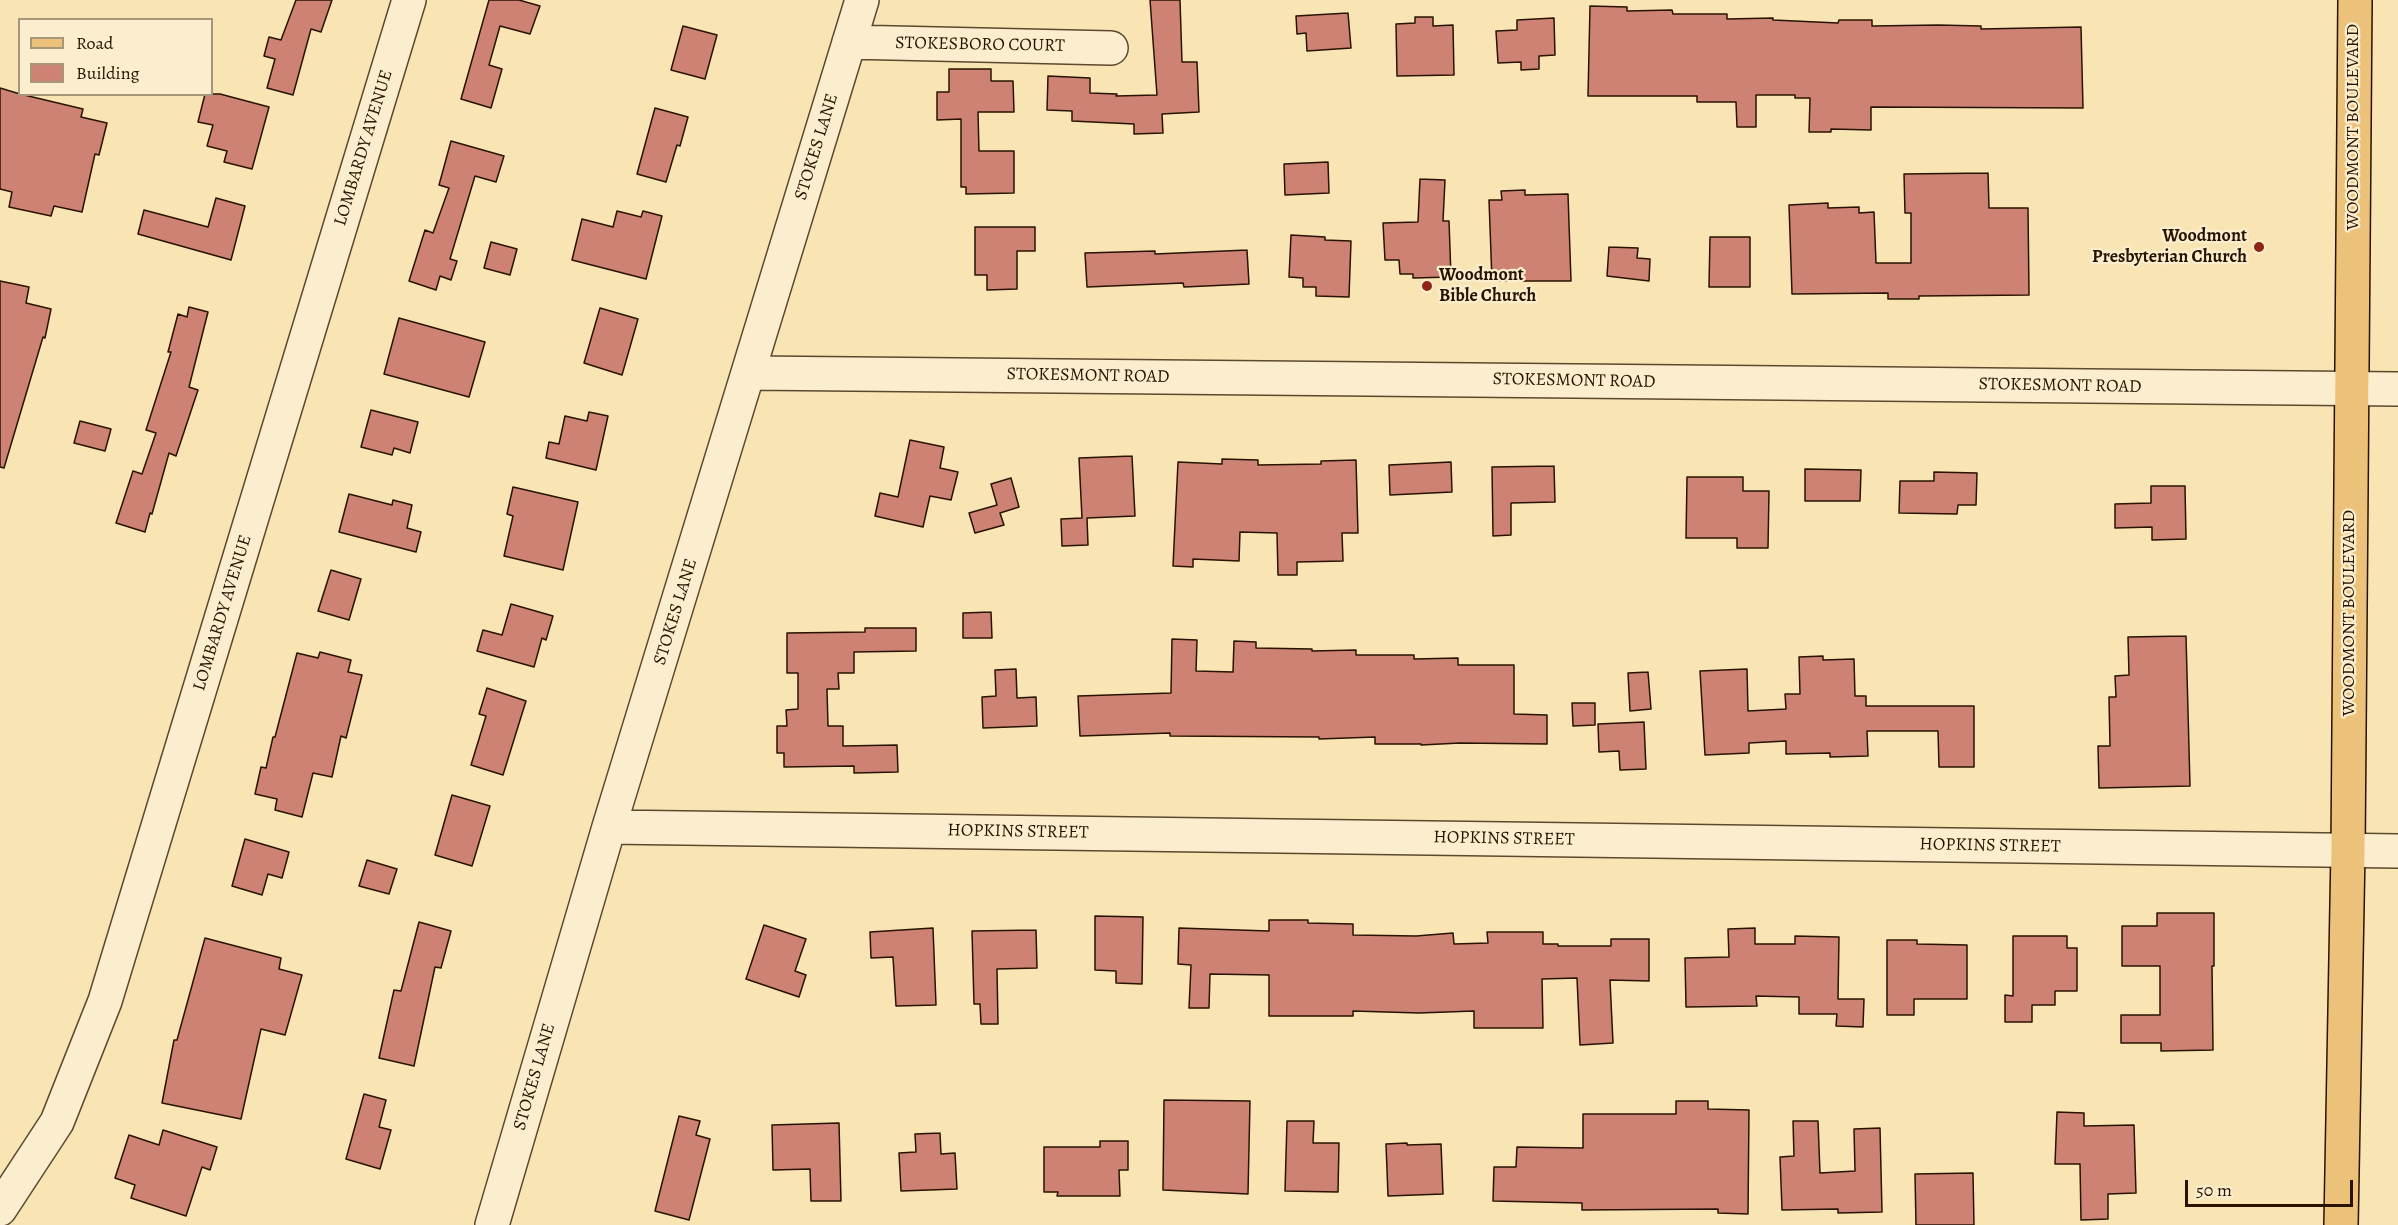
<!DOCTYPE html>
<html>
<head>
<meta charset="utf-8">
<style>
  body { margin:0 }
  #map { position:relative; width:2398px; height:1225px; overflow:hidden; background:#f9e5b4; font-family:Alegreya,serif }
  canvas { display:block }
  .legend { position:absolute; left:18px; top:18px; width:195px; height:78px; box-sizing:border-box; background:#fbeece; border:2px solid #a7967c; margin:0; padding:8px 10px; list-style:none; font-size:18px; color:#281301 }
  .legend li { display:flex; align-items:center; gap:12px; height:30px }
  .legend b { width:30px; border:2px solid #a7967c }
  .scale { position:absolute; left:2185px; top:1180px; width:168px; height:27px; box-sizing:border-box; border:3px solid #281301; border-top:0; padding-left:8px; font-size:18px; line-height:21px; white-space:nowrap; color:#281301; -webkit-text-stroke:4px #fbeece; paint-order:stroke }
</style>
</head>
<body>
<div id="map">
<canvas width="2398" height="1225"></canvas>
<ul class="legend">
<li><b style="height:8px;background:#ecc27a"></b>Road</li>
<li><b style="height:16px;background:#cd8274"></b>Building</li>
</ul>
<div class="scale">50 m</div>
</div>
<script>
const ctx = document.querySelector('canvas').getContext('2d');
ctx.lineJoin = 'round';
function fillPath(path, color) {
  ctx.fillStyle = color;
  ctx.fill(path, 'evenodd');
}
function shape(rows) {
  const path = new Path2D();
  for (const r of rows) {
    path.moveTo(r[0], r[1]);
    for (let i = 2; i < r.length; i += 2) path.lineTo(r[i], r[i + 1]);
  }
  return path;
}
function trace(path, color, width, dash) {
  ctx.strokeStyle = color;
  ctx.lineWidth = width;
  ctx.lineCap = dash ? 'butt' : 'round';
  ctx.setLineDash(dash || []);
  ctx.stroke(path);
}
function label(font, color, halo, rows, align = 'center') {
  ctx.font = font + ' Alegreya,serif';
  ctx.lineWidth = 4.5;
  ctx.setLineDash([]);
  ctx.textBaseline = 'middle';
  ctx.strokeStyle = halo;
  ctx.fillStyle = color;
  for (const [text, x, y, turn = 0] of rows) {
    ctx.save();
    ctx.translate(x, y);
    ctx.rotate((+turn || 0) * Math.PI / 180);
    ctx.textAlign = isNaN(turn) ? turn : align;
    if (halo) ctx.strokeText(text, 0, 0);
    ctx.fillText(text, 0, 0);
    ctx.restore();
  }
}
const building = shape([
  [296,0,332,0,321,32,311,29,293,95,267,88,275,59,264,56,269,37,281,40,296,0],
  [489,0,519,0,540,6,530,34,500,26,489,65,502,69,491,108,461,99,489,0],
  [1150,0,1180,0,1182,62,1197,62,1199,112,1162,114,1163,133,1134,134,1134,124,1072,121,1072,111,1047,110,1048,76,1090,78,1090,93,1117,94,1116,96,1157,95,1150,0],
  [1590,6,1627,7,1627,11,1672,10,1673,14,1727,14,1727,19,1773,18,1773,20,1838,23,1839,20,1872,20,1872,26,1938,25,1981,26,1981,29,2081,27,2083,108,1871,107,1871,130,1831,129,1831,132,1809,132,1810,98,1795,98,1795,95,1756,95,1756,127,1737,127,1736,102,1697,102,1697,96,1588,96,1590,6],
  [1348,13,1351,48,1307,51,1306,33,1297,34,1296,16,1348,13],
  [1415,17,1433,17,1433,26,1453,25,1454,75,1397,76,1396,24,1415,23,1415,17],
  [1554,18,1555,55,1539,56,1539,69,1521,70,1521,62,1498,63,1496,31,1517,30,1517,20,1554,18],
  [683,26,717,35,705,79,671,70,683,26],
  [949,69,991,69,991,81,1013,81,1014,112,978,112,979,151,1014,151,1014,193,966,194,966,187,961,187,961,119,937,120,937,92,949,92,949,69],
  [0,88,20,94,83,109,81,117,107,123,99,155,95,154,82,212,54,206,51,216,9,207,12,192,0,189,0,88],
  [205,94,220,94,269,107,252,169,224,162,227,151,207,146,213,125,198,122,205,94],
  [655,108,688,117,680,146,677,145,666,182,637,174,655,108],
  [451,141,504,156,496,182,475,176,450,259,457,261,451,280,440,276,436,290,409,281,425,230,433,233,449,188,439,185,451,141],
  [1328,162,1329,193,1285,195,1284,164,1328,162],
  [1988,173,1989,208,2028,208,2029,295,1919,296,1919,299,1888,299,1888,293,1792,294,1789,205,1828,203,1828,208,1859,207,1859,213,1874,212,1876,263,1911,263,1911,213,1905,213,1904,174,1988,173],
  [1420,179,1445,180,1443,221,1449,221,1451,277,1413,278,1413,274,1400,274,1399,260,1385,260,1383,223,1418,222,1420,179],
  [1525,190,1525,195,1568,194,1571,281,1492,281,1489,200,1502,200,1501,191,1525,190],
  [216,198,245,206,231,260,138,234,144,210,208,227,216,198],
  [617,211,641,217,643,211,662,216,646,279,572,260,582,219,613,227,617,211],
  [975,227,1035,227,1035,251,1017,251,1017,289,987,290,987,275,975,275,975,227],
  [1291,235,1325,237,1325,240,1351,241,1349,297,1316,296,1316,287,1303,287,1303,278,1289,277,1291,235],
  [1710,237,1750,237,1750,287,1709,287,1710,237],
  [491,242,517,249,510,275,484,268,491,242],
  [1609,247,1638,248,1637,258,1650,259,1649,281,1607,276,1609,247],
  [1247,250,1249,284,1184,287,1183,283,1087,287,1085,253,1155,251,1155,254,1247,250],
  [0,281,29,287,26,303,51,309,45,338,43,337,4,468,0,467,0,281],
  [189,307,208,312,189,387,198,390,176,456,169,453,152,514,150,513,145,532,116,523,133,471,142,474,156,433,146,430,171,352,168,352,178,314,187,317,189,307],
  [600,308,638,319,622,375,584,363,600,308],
  [399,318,485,342,469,397,384,374,399,318],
  [371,410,418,422,410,453,394,448,392,455,361,447,371,410],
  [589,412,608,416,596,470,546,458,549,442,559,444,565,416,587,421,589,412],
  [80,421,111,429,105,451,74,443,80,421],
  [910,440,944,447,940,468,958,472,951,500,930,496,923,527,875,516,880,493,898,497,910,440],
  [1132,456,1135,516,1087,518,1088,545,1062,546,1061,519,1082,518,1079,458,1132,456],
  [1222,459,1258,460,1258,465,1321,464,1321,461,1356,460,1358,533,1342,533,1343,561,1297,562,1297,575,1278,575,1277,533,1240,532,1239,561,1193,559,1193,567,1173,566,1178,462,1222,464,1222,459],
  [1451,462,1452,492,1390,495,1389,465,1451,462],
  [1554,466,1555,502,1511,503,1511,535,1493,536,1492,467,1554,466],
  [1805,469,1861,470,1860,501,1805,501,1805,469],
  [1934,472,1977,473,1976,505,1958,505,1957,514,1899,513,1900,481,1934,481,1934,472],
  [1687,477,1743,477,1743,491,1769,491,1768,548,1737,548,1737,538,1686,538,1687,477],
  [1011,478,1019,507,1000,513,1004,525,975,533,969,513,997,505,991,484,1011,478],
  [2151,486,2185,486,2186,539,2152,540,2152,527,2115,528,2115,504,2151,503,2151,486],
  [513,487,578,502,563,570,504,556,513,516,507,514,513,487],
  [349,494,392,505,393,500,412,505,407,528,421,532,416,552,339,532,349,494],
  [331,570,361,579,349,620,318,611,331,570],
  [511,604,553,616,546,640,542,638,534,667,477,651,483,630,502,635,511,604],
  [991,612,992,638,963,638,963,613,991,612],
  [865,628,916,628,916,651,854,652,854,673,838,673,839,689,827,689,828,726,843,726,843,746,897,745,898,772,854,773,854,766,784,767,784,753,777,753,777,726,787,726,786,710,798,709,798,673,787,673,787,633,865,632,865,628],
  [2186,636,2190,786,2099,788,2098,746,2110,746,2109,697,2116,697,2115,676,2129,675,2128,637,2186,636],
  [1172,639,1197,640,1196,671,1233,672,1234,641,1256,642,1256,648,1312,649,1312,651,1356,650,1356,655,1414,655,1414,659,1458,658,1458,665,1514,665,1514,714,1547,715,1547,744,1460,743,1421,745,1421,744,1375,744,1375,737,1319,739,1319,737,1170,736,1170,733,1080,736,1078,696,1171,693,1172,639],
  [320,652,351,660,348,672,362,675,346,738,341,736,332,777,313,773,302,817,275,810,277,799,255,794,261,767,266,768,273,737,275,737,297,653,318,658,320,652],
  [1823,656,1823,660,1854,659,1855,696,1866,696,1866,706,1974,706,1974,767,1939,767,1938,731,1867,731,1868,756,1830,757,1830,753,1786,754,1786,741,1749,743,1749,753,1705,755,1700,671,1747,669,1748,711,1786,709,1785,694,1800,694,1799,657,1823,656],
  [1016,669,1017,698,1036,697,1037,726,983,728,982,697,996,696,995,670,1016,669],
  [1648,672,1651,709,1630,711,1628,673,1648,672],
  [487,688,526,701,503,775,471,765,486,716,479,714,487,688],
  [1572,703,1595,703,1595,725,1573,726,1572,703],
  [1644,722,1646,769,1620,770,1619,751,1599,752,1598,724,1644,722],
  [452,795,490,806,472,866,435,855,452,795],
  [245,839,289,852,282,878,268,874,262,895,232,886,245,839],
  [367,860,397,869,389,894,359,886,367,860],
  [2157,913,2214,913,2214,966,2212,966,2213,1050,2161,1051,2161,1043,2121,1043,2121,1015,2160,1015,2160,966,2122,966,2122,926,2157,926,2157,913],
  [1095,916,1143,917,1142,984,1116,983,1116,971,1095,970,1095,916],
  [1269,920,1308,920,1308,923,1353,924,1353,935,1416,936,1453,933,1454,944,1488,943,1487,932,1543,932,1543,944,1558,944,1558,946,1611,946,1611,939,1649,939,1649,981,1610,980,1613,1043,1580,1045,1577,978,1542,979,1543,1028,1474,1028,1474,1011,1419,1013,1353,1011,1353,1016,1269,1016,1269,975,1210,974,1209,1008,1189,1008,1191,965,1178,964,1179,928,1269,931,1269,920],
  [419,922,451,931,441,968,435,967,414,1066,379,1058,394,990,401,991,419,922],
  [764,925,806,939,795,971,806,975,799,997,746,979,764,925],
  [933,928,936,1005,896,1006,893,957,871,958,870,932,933,928],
  [1755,928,1755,944,1795,944,1795,936,1839,937,1838,999,1864,999,1863,1027,1836,1026,1837,1014,1799,1014,1799,997,1756,996,1757,1006,1686,1007,1685,958,1729,957,1728,929,1755,928],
  [1036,930,1037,968,997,969,998,1024,981,1024,980,1004,974,1004,972,931,1036,930],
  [2013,936,2067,936,2067,948,2077,948,2077,991,2055,991,2055,1005,2032,1005,2032,1022,2005,1022,2005,995,2013,996,2013,936],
  [205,938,281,958,279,969,302,975,285,1035,261,1029,241,1119,162,1103,174,1040,177,1040,205,938],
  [1887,940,1917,940,1917,944,1967,945,1967,999,1914,999,1914,1015,1887,1015,1887,940],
  [364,1094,386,1100,379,1127,391,1130,380,1169,346,1159,364,1094],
  [1164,1100,1250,1101,1248,1194,1163,1190,1164,1100],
  [1676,1101,1708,1101,1708,1109,1749,1110,1748,1214,1718,1213,1718,1209,1582,1210,1582,1203,1493,1201,1494,1167,1516,1167,1517,1147,1583,1148,1583,1114,1676,1114,1676,1101],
  [2057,1112,2084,1113,2084,1126,2134,1125,2136,1193,2108,1194,2108,1219,2081,1220,2080,1164,2055,1164,2057,1112],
  [679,1116,700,1121,696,1135,710,1139,689,1220,655,1211,679,1116],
  [1287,1121,1314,1121,1313,1143,1339,1143,1338,1192,1285,1191,1287,1121],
  [1793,1121,1818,1121,1820,1173,1855,1171,1854,1129,1880,1128,1882,1212,1838,1213,1838,1209,1782,1210,1780,1157,1794,1156,1793,1121],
  [839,1123,841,1201,811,1201,810,1169,773,1170,772,1125,839,1123],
  [163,1130,217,1147,210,1170,202,1167,186,1216,131,1198,135,1185,115,1178,129,1135,159,1145,163,1130],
  [940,1133,941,1154,955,1153,957,1189,901,1191,899,1153,916,1152,915,1134,940,1133],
  [1100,1141,1128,1141,1128,1170,1119,1170,1120,1196,1057,1196,1058,1192,1044,1192,1044,1147,1100,1147,1100,1141],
  [1407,1143,1407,1145,1441,1144,1443,1194,1388,1196,1386,1144,1407,1143],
  [1973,1173,1974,1225,1916,1225,1915,1174,1973,1173]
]);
const minor = shape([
  [849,42,1111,48],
  [750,373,2398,389],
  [609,827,2398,851],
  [0,1209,57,1122,105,1001,409,0],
  [492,1225,609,827,862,0]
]);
const major = shape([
  [2341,1225,2348,851,2355,0]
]);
const markers = [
  [2259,247,6,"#8f2418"],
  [1427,286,6,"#8f2418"]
];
const streetNames = [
  ["STOKESBORO COURT",980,45,1],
  ["WOODMONT BOULEVARD",2354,127,-90],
  ["STOKES LANE",817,147,-73],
  ["LOMBARDY AVENUE",364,148,-73],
  ["STOKESMONT ROAD",1088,376,1],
  ["STOKESMONT ROAD",1574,381,1],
  ["STOKESMONT ROAD",2060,386,1],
  ["STOKES LANE",676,612,-73],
  ["LOMBARDY AVENUE",223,613,-73],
  ["WOODMONT BOULEVARD",2350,613,-90],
  ["HOPKINS STREET",1018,832,1],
  ["HOPKINS STREET",1504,839,1],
  ["HOPKINS STREET",1990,846,1],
  ["STOKES LANE",535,1077,-74]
];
const poiNames = [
  ["Woodmont",2247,237],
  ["Presbyterian Church",2247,258],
  ["Woodmont",1439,276,"left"],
  ["Bible Church",1439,297,"left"]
];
fillPath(building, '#cd8274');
trace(building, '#281301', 1.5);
trace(minor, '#5c482e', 36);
trace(major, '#281301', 36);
trace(minor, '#fbeece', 33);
trace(major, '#ecc27a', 33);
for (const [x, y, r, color] of markers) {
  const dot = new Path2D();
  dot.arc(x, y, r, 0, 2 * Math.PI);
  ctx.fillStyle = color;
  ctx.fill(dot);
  trace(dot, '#fbeece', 2);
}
label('18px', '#281301', '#fbeece', streetNames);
label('bold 18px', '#281301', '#fbeece', poiNames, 'right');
</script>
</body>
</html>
